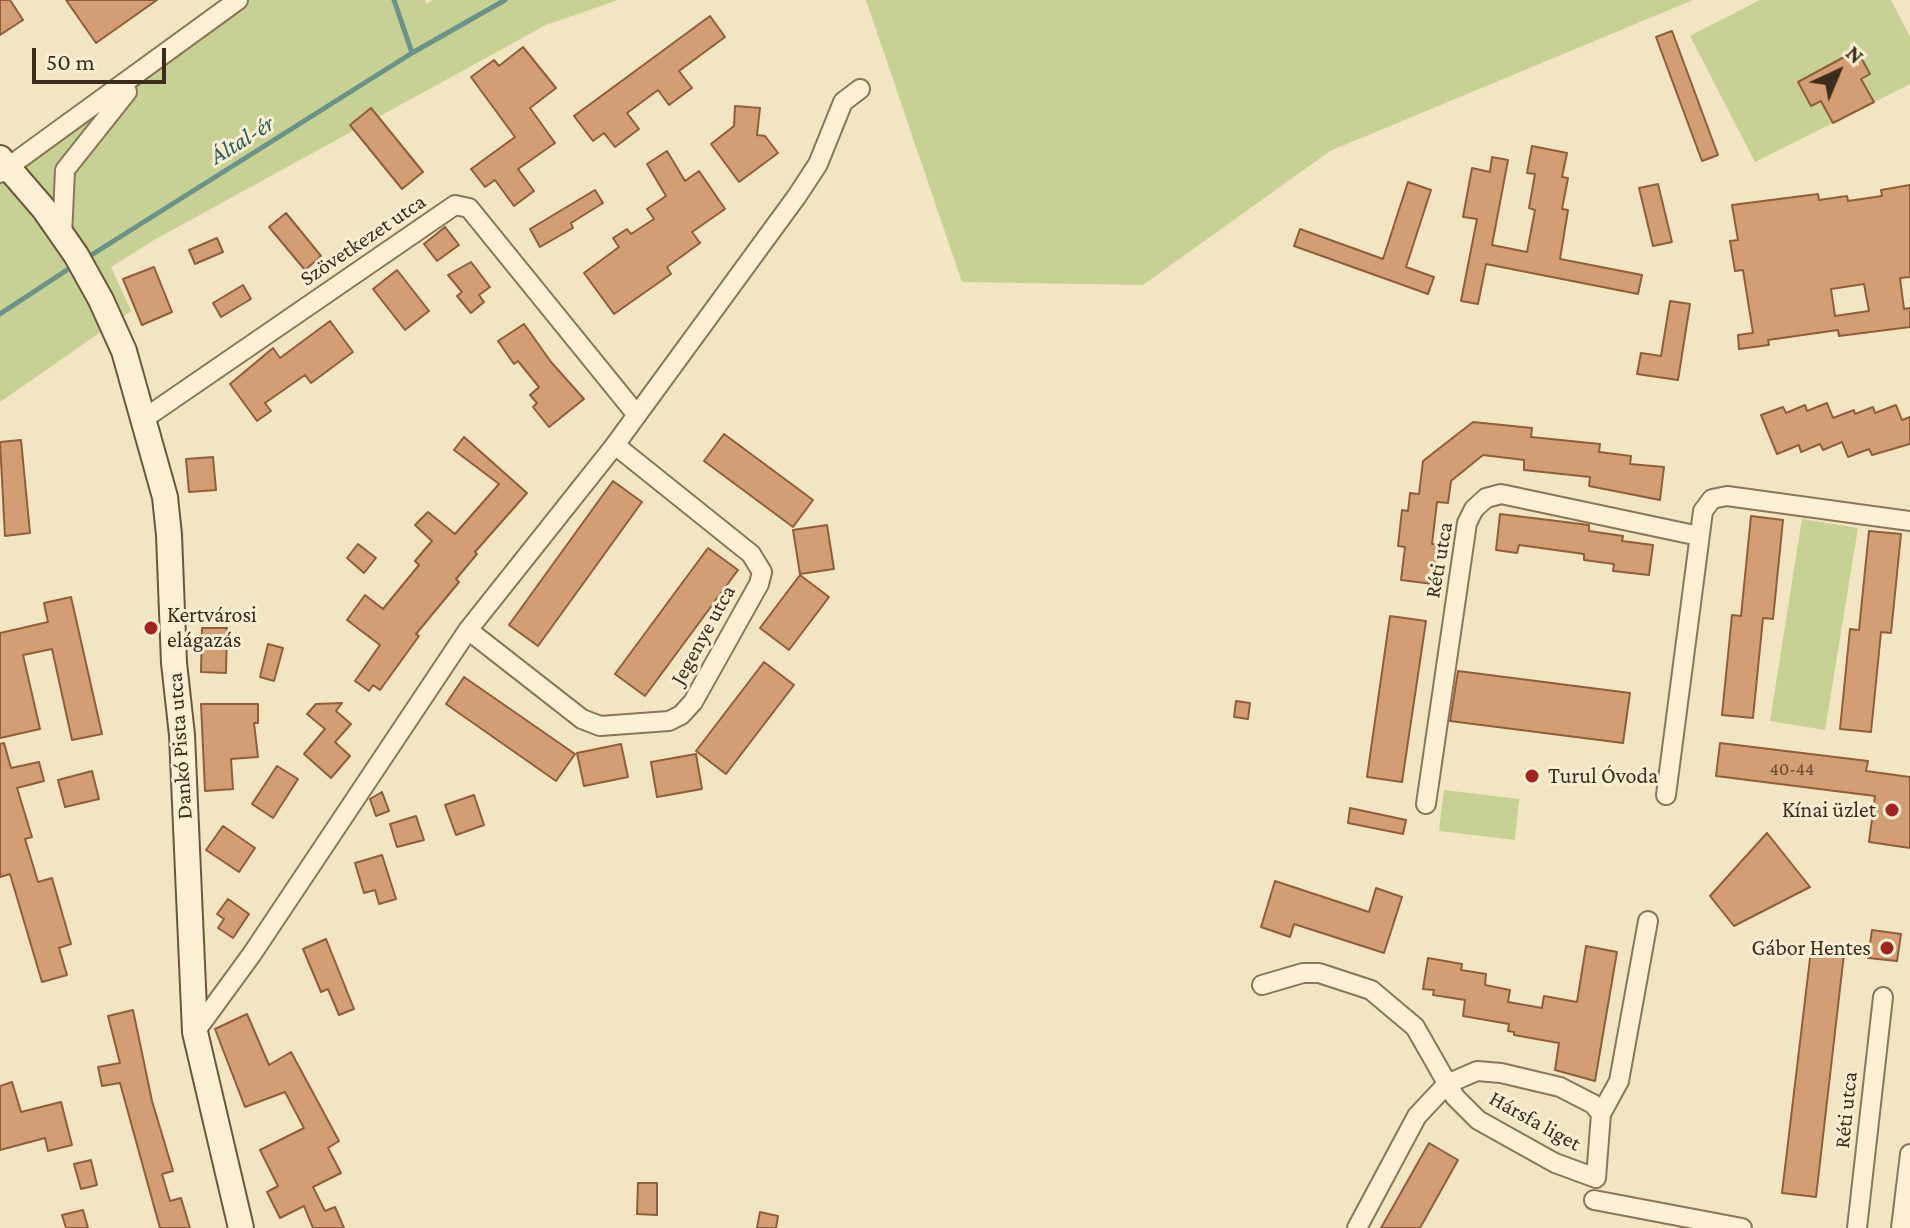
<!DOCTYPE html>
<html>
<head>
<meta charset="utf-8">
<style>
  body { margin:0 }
  #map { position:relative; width:1910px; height:1228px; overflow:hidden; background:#f2e5c1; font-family:"Crimson Pro",serif }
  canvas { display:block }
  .north { position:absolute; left:1798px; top:32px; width:80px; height:80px; -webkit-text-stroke:6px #f8eed2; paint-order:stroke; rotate:44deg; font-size:22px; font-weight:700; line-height:32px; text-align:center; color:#3c2c1c }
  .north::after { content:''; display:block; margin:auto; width:28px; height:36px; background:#3c2c1c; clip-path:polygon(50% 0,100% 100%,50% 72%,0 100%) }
  .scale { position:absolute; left:32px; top:48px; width:134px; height:36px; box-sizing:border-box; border:4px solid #3c2c1c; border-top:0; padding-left:10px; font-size:24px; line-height:28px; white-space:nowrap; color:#3c2c1c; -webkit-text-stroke:6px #f8eed2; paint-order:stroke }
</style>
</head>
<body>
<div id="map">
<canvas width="1910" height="1228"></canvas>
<div class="north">N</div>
<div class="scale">50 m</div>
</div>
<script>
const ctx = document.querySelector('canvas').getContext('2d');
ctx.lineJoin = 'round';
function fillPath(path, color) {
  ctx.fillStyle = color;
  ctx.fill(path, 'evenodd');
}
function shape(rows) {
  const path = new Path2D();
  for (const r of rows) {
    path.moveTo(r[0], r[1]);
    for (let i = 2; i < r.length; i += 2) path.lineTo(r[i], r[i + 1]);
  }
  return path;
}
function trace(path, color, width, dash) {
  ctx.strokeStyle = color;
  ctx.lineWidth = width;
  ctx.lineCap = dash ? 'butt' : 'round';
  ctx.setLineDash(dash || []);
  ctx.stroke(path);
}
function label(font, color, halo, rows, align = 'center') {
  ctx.font = font + ' "Crimson Pro",serif';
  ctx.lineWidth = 6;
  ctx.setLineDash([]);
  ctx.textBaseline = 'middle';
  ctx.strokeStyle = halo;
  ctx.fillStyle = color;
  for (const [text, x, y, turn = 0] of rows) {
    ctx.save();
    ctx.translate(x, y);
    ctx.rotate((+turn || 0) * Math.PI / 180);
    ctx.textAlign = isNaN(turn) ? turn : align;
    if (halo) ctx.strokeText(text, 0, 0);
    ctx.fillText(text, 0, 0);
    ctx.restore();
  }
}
const green = shape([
  [221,0,425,0,426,4,433,0,618,0,546,25,154,240,111,267,131,311,0,402,0,168,19,161],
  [866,0,1693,0,1330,151,1143,285,962,282],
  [1760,0,1891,0,1910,37,1910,84,1755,162,1690,36],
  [1802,519,1858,528,1825,730,1770,721],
  [1444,790,1519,799,1515,840,1439,831]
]);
const stream = shape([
  [394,0,412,53],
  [85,259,412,53,505,0],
  [0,314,73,266]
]);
const building = shape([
  [0,0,10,0,23,20,0,35,0,0],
  [66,0,157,0,96,43,66,0],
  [710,16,725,37,679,71,692,88,669,105,658,90,627,113,639,129,615,147,604,133,593,141,574,116,710,16],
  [1672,31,1718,155,1702,161,1656,37,1672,31],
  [523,47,556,88,530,108,555,143,518,169,534,191,514,206,495,180,485,187,471,169,515,137,471,77,494,60,499,66,523,47],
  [1857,50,1870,74,1861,79,1874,102,1833,123,1821,101,1811,106,1798,82,1857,50],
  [735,106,760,108,757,135,765,136,778,153,739,182,711,144,734,126,735,106],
  [371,108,423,172,402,189,350,125,371,108],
  [1532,146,1567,153,1562,177,1568,178,1562,209,1568,210,1560,259,1642,275,1638,294,1486,264,1478,304,1461,301,1477,219,1463,217,1472,168,1490,172,1492,157,1508,160,1492,245,1527,252,1535,210,1529,208,1535,174,1527,173,1532,146],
  [667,151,685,181,699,171,725,209,692,232,700,243,667,267,671,274,614,314,584,273,619,247,613,238,627,229,631,234,654,219,647,209,666,196,647,164,667,151],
  [1408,182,1431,190,1406,267,1434,277,1428,294,1294,246,1300,229,1383,259,1408,182],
  [1658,184,1672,242,1653,246,1639,188,1658,184],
  [1910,185,1910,277,1900,278,1904,309,1910,308,1910,327,1839,336,1838,330,1768,340,1769,345,1739,349,1738,335,1753,333,1743,270,1735,271,1730,241,1738,240,1732,205,1818,194,1819,200,1847,196,1848,201,1882,196,1881,190,1910,185],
  [1864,284,1869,311,1835,316,1831,289,1864,284],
  [595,190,603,203,571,223,573,228,540,247,530,229,595,190],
  [286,213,321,256,305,270,269,227,286,213],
  [445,227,459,245,437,261,424,244,445,227],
  [217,238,223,252,195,264,189,250,217,238],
  [471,262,490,287,479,295,484,302,471,313,457,296,462,292,448,275,471,262],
  [154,267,172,312,142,325,123,279,154,267],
  [397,270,429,311,405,330,373,289,397,270],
  [243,285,251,299,221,317,213,303,243,285],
  [1670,301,1690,304,1678,380,1637,374,1641,353,1661,356,1670,301],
  [330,321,353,352,311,383,305,375,265,403,271,411,257,421,230,384,273,348,280,358,330,321],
  [524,324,551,362,584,399,549,427,533,407,537,403,530,395,539,387,518,361,514,364,498,341,524,324],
  [1827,403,1833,418,1854,410,1855,414,1873,407,1875,413,1896,405,1902,420,1910,417,1910,444,1872,455,1869,449,1848,457,1842,442,1823,450,1820,444,1801,452,1799,445,1777,454,1761,415,1783,407,1786,413,1805,405,1807,411,1827,403],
  [1473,422,1532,428,1531,437,1600,444,1599,452,1631,456,1630,464,1664,467,1660,500,1589,486,1590,477,1524,470,1524,460,1483,455,1451,481,1448,503,1437,502,1432,544,1438,545,1433,584,1401,580,1405,547,1398,546,1402,510,1408,511,1410,493,1419,494,1423,461,1473,422],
  [724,434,813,500,793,527,704,461,724,434],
  [464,437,527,493,475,552,477,554,456,579,459,582,416,634,419,636,380,690,373,685,369,691,355,681,380,645,347,620,365,595,383,609,419,565,415,561,432,541,415,525,428,512,455,534,499,484,454,450,464,437],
  [21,440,30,533,5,536,0,442,21,440],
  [213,457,216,490,189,492,186,459,213,457],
  [613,481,642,502,538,646,509,625,613,481],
  [1500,514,1589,525,1589,531,1623,536,1622,541,1653,545,1649,575,1613,571,1614,564,1584,560,1584,554,1519,545,1517,553,1496,550,1500,514],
  [1751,516,1783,520,1773,619,1763,618,1753,718,1722,715,1732,615,1741,616,1751,516],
  [827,525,834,569,800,574,793,530,827,525],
  [1869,531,1901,534,1891,633,1881,632,1871,732,1840,729,1850,629,1859,630,1869,531],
  [358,544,376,558,364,573,347,558,358,544],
  [708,548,738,570,645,696,615,674,708,548],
  [800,575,829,597,789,650,760,628,800,575],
  [71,597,102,734,72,740,52,649,23,655,40,729,0,738,0,633,48,622,44,603,71,597],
  [1390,616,1426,621,1402,782,1367,777,1390,616],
  [202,628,227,628,226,673,201,672,202,628],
  [268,644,283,648,274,681,260,677,268,644],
  [764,662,794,685,726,774,696,751,764,662],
  [1458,671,1630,693,1623,743,1450,721,1458,671],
  [464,677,575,754,556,781,446,704,464,677],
  [1236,701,1250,703,1248,719,1234,717,1236,701],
  [342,703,336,711,351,724,335,742,350,756,331,778,304,754,325,729,307,714,316,704,342,703],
  [201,704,258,704,258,723,254,723,258,757,231,759,233,789,205,791,201,704],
  [4,743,11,768,39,762,44,781,17,788,32,837,25,839,38,882,52,878,71,944,59,948,67,975,42,982,10,874,0,877,0,744,4,743],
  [1720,743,1868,761,1866,771,1910,777,1910,848,1869,842,1875,796,1716,776,1720,743],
  [621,744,628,777,584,786,577,753,621,744],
  [696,754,702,789,657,797,651,762,696,754],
  [277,766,298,779,273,818,252,804,277,766],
  [92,771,99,799,65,807,58,780,92,771],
  [382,792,389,811,376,816,370,799,382,792],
  [474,795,484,825,456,835,445,805,474,795],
  [1350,808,1406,820,1403,834,1348,823,1350,808],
  [416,816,424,840,397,847,390,824,416,816],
  [223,826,255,848,239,872,206,850,223,826],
  [1767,833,1810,887,1734,926,1710,896,1767,833],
  [382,855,396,899,379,904,375,890,364,893,355,863,382,855],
  [1275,881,1369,912,1376,888,1402,897,1384,953,1294,924,1290,937,1261,927,1275,881],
  [228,899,249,914,233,938,218,928,224,919,217,914,228,899],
  [1872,930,1901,934,1897,961,1868,958,1872,930],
  [326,939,354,1009,339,1015,328,989,321,992,303,949,326,939],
  [1586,946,1617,952,1595,1081,1555,1070,1559,1043,1514,1035,1514,1032,1508,1031,1509,1024,1463,1016,1465,1000,1433,995,1434,990,1423,989,1428,958,1462,964,1461,970,1486,974,1485,985,1510,990,1508,1002,1542,1008,1544,996,1577,1002,1586,946],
  [1811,950,1844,954,1816,1197,1782,1193,1811,950],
  [133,1010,152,1101,173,1171,162,1174,170,1201,181,1198,190,1228,160,1228,120,1083,102,1086,98,1067,120,1063,108,1016,133,1010],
  [247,1014,269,1065,291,1052,339,1141,328,1148,341,1173,313,1187,325,1211,335,1207,344,1228,313,1228,304,1206,280,1218,267,1192,278,1186,260,1150,304,1128,285,1092,245,1107,215,1029,247,1014],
  [12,1082,21,1112,61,1102,72,1145,48,1151,45,1138,0,1150,0,1086,12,1082],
  [1429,1143,1458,1160,1420,1228,1381,1228,1429,1143],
  [91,1160,97,1185,81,1189,74,1164,91,1160],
  [638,1183,657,1183,657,1215,637,1214,638,1183],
  [83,1210,88,1228,66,1228,62,1215,83,1210],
  [760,1212,778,1216,776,1228,757,1228,760,1212]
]);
const street = shape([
  [0,173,238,0],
  [62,236,65,170,127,92],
  [145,418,455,205,469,208,637,415],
  [468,630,582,719,600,726,669,721,681,715,693,702,759,584,762,572,751,554,615,445],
  [1666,795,1703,511,1712,499,1727,496,1910,521],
  [1426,804,1467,523,1474,509,1486,498,1501,494,1699,536],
  [1262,985,1303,973,1319,973,1371,990,1415,1027,1455,1097,1478,1120,1555,1163,1596,1178,1601,1114,1619,1081,1648,921],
  [195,1032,252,954,468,630,615,445,797,196,818,164,843,102,860,89],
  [1594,1200,1742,1228],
  [1357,1228,1417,1116,1447,1084,1477,1071,1501,1073,1560,1087,1593,1104,1601,1114],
  [1857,1228,1883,997],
  [1901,1228,1910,1154]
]);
const secondary = shape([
  [0,158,44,209,76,255,101,300,124,351,165,497,169,535,174,663,182,735,195,1032,241,1228]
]);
const markers = [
  [151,628,8,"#a22421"],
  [1532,776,8,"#a22421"],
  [1892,810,8,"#a22421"],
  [1887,948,8,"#a22421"]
];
const numberNames = [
  ["40-44",1792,769]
];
const streetNames = [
  ["Szövetkezet utca",363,240,-34],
  ["Réti utca",1439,560,-80],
  ["Jegenye utca",703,635,-61],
  ["Dankó Pista utca",180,746,-94],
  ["Réti utca",1846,1110,-84],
  ["Hársfa liget",1535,1121,29]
];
const poiNames = [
  ["Kertvárosi",167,615],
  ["elágazás",167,640],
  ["Turul Óvoda",1548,776],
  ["Kínai üzlet",1876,810,"right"],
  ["Gábor Hentes",1871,948,"right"]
];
const waterNames = [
  ["Által-ér",242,140,-32]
];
fillPath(green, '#c8d194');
trace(stream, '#6a938a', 5);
fillPath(building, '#d39e74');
trace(building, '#8f5e3a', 2);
trace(street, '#8d7557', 22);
trace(secondary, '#6f563a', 28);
trace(street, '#fcf1d5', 18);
trace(secondary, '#fcf1d5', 24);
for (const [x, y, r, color] of markers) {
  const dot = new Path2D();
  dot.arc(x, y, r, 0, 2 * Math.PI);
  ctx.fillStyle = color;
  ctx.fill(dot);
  trace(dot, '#f8eed2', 3);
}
label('18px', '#624832', null, numberNames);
label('22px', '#3c2c1c', '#f8eed2', streetNames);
label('22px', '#3c2c1c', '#f8eed2', poiNames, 'left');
label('italic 24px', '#2a5d5b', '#f8eed2', waterNames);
</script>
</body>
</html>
